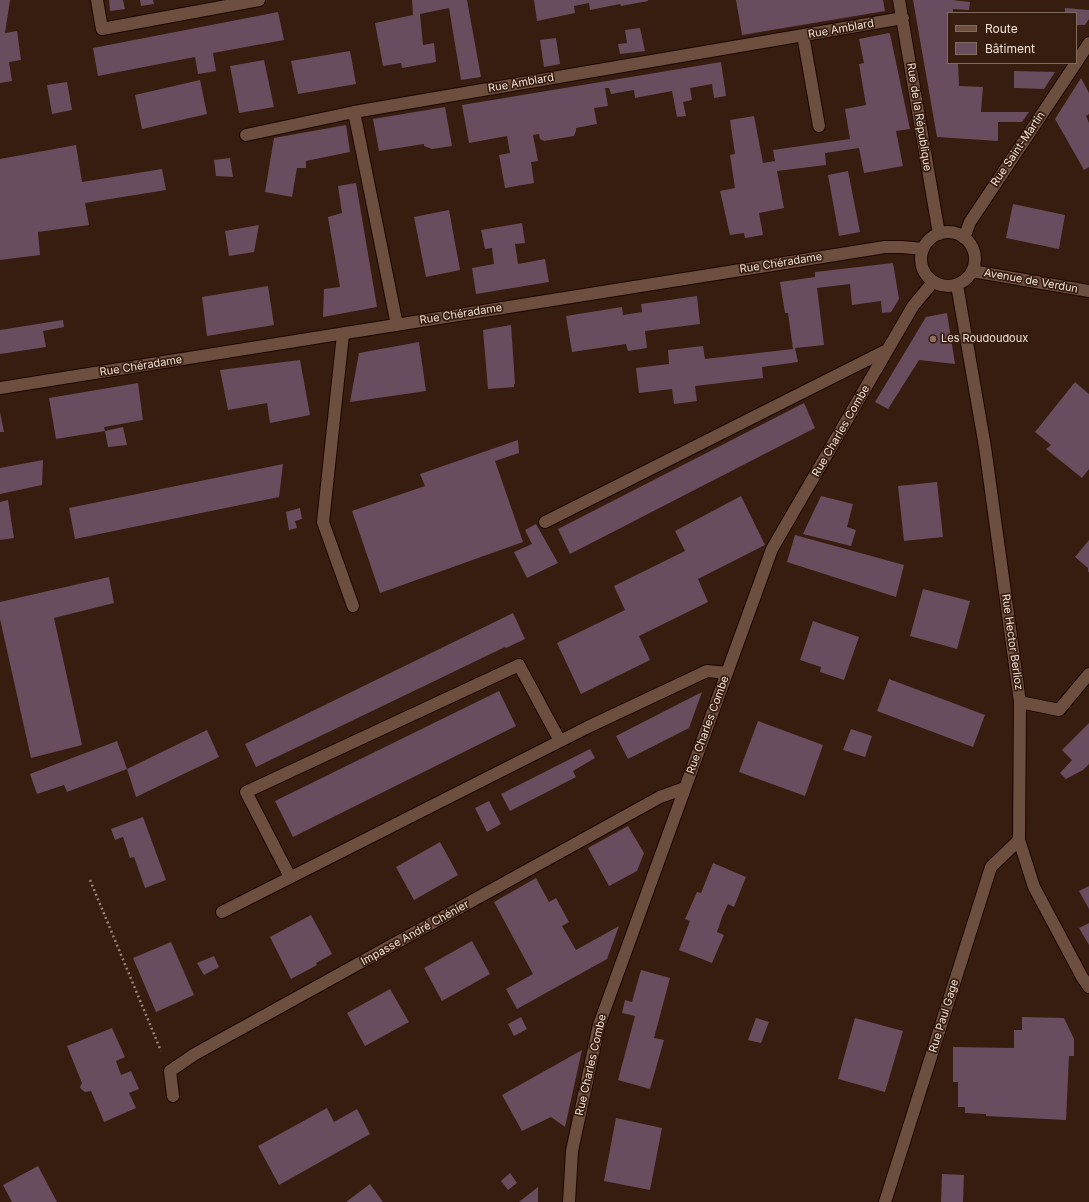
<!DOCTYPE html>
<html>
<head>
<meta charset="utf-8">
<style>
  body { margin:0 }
  #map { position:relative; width:1089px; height:1202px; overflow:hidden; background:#371d0f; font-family:Inter,sans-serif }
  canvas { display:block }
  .legend { position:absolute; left:947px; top:12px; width:130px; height:52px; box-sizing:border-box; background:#371d0f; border:1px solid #826b5f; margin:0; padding:5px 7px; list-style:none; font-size:12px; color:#f3e1d8 }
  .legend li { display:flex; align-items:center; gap:8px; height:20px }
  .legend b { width:20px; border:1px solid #826b5f }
</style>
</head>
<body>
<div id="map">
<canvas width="1089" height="1202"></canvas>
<ul class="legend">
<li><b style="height:5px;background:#6d4f40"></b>Route</li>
<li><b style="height:11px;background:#694c5e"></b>Bâtiment</li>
</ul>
</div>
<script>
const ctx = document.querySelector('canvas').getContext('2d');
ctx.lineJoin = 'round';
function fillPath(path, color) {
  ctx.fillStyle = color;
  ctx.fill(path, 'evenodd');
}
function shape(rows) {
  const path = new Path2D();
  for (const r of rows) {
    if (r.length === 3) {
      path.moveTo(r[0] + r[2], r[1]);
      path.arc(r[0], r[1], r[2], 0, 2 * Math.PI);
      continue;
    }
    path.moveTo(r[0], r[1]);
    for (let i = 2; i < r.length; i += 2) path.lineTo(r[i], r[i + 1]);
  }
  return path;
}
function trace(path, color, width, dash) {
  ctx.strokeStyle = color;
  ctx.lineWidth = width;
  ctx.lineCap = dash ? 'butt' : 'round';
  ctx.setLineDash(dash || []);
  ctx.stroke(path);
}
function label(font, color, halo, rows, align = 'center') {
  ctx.font = font + ' Inter,sans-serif';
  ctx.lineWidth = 3.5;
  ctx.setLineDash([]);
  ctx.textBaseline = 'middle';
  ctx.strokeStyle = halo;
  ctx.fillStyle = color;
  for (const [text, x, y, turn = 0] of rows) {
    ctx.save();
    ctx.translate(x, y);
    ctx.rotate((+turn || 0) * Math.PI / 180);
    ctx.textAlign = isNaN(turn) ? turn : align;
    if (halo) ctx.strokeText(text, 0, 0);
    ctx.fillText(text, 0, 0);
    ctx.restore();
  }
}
const building = shape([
  [0,0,10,0,5,33,17,31,21,60,9,62,12,81,0,83],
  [109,0,123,0,125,9,110,11],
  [140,0,153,0,154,4,141,6],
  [412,0,467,0,481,77,461,80,449,8,420,14,423,45,434,43,436,62,402,68,401,63,383,66,375,23,413,15],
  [534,0,648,0,648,1,621,6,620,4,590,10,589,3,574,6,575,13,537,21],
  [736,0,883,0,885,11,742,35],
  [913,0,952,0,970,2,969,10,953,9,953,13,948,13,948,63,958,63,959,86,983,87,981,112,1029,112,1022,122,998,122,998,141,937,137],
  [1065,8,1089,10,1089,19,1085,25,1076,25,1076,13,1065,13],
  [278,12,284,40,213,53,216,71,198,74,195,57,98,76,93,48],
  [640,28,645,51,620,54,618,44,627,43,625,30],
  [889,33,890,34,910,129,896,131,903,166,864,173,859,148,825,153,826,165,777,171,784,208,759,213,763,235,745,238,744,233,730,235,720,191,735,188,730,155,735,154,730,120,754,116,763,163,775,161,773,150,850,139,845,109,866,105,859,64,864,63,859,39],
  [556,38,560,64,544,67,540,40],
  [350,51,356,84,298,94,291,61],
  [264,60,274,107,239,113,230,66],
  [721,62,726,96,714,98,712,84,690,88,692,100,683,102,686,116,677,117,672,91,635,98,634,90,611,94,609,88,605,88,608,106,594,108,597,124,576,128,576,131,574,136,544,141,540,139,539,134,533,135,538,161,531,162,534,183,505,188,499,155,510,153,507,136,469,143,462,105],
  [1014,71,1055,72,1044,89,1014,88],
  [1081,78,1089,93,1089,114,1086,116,1089,123,1089,167,1084,170,1055,119],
  [200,80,207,114,142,129,135,95],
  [67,82,72,110,52,114,47,85],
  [445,107,452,146,432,149,424,146,424,144,379,151,373,119],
  [346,125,350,152,306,161,306,168,297,168,292,197,265,192,274,138],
  [76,145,82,182,162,169,166,190,85,203,89,225,38,232,40,255,0,260,0,159],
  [230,158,233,177,216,176,214,160],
  [848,171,860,232,839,236,828,175],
  [356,183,377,307,323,317,324,289,340,287,328,217,342,213,338,186],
  [1013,204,1065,215,1059,249,1006,238],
  [449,210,460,270,426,277,414,217],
  [522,223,525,243,515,244,518,264,545,259,549,282,476,294,472,268,494,264,492,248,485,249,481,230],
  [259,225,254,252,229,256,225,231],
  [893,263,899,299,891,312,882,313,881,301,852,305,850,284,817,288,824,345,795,348,798,362,762,367,763,378,695,386,697,401,674,404,672,389,639,393,636,368,669,364,668,350,703,346,705,359,793,349,788,313,785,313,780,282,815,277,815,272],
  [268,286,274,325,207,336,202,297],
  [697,296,700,324,645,331,647,348,628,351,626,344,572,352,566,316,622,307,623,315,642,312,641,304],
  [947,313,955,364,919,360,888,409,875,402,926,317],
  [63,320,64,327,43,331,46,347,0,354,0,330],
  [511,325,515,384,514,384,514,387,488,389,483,330],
  [419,342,426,391,350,402,359,353],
  [300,360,310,415,270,423,267,403,228,410,220,370],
  [1075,382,1089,394,1089,469,1082,478,1046,449,1051,445,1035,432],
  [138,383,143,420,104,427,105,431,56,439,49,398],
  [804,403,815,428,570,554,558,529],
  [0,412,4,432,0,432],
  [123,427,127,445,108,447,105,431],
  [518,440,519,453,495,461,523,542,380,593,352,511,425,486,420,474],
  [43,460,42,485,0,494,0,468],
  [283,464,279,497,75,539,69,508],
  [937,482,943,537,904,541,898,486],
  [741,496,765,545,698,579,708,602,639,636,650,660,581,694,557,643,625,610,614,586,685,551,675,531],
  [821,496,853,504,847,527,856,530,851,546,803,534],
  [8,500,14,538,0,540,0,502],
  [300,508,302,519,295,521,297,528,289,530,286,512],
  [536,524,558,563,527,578,514,552,532,544,525,530],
  [795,535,904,565,896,597,787,562],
  [1089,540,1089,572,1088,572,1088,568,1075,557],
  [109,577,114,603,54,618,82,745,31,758,0,619,0,602],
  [923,589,970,601,957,649,910,636],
  [513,613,525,639,506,648,505,647,256,767,245,744],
  [813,621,859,637,844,680,820,672,821,667,800,660],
  [889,679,985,715,973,747,877,711],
  [499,691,516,726,293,837,275,801],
  [702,692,689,728,628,759,616,736],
  [758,721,823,745,805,796,739,772],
  [1089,723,1089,764,1083,770,1066,779,1060,773,1072,760,1062,750],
  [851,729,872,736,865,757,843,750],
  [207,730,219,757,136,797,127,769,67,792,64,785,37,794,30,774,117,741,127,769],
  [590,749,595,758,573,771,576,777,510,811,501,794],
  [489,801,501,824,487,832,475,808],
  [143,817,166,880,145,888,134,857,130,858,123,837,115,840,111,829],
  [628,826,644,853,637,871,609,886,588,848],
  [440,842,458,875,414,900,396,867],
  [713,863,746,877,734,907,728,904,722,917,717,932,724,935,712,963,679,950,690,921,685,919,697,892,701,893],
  [536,878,549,902,556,898,569,922,562,926,576,950,619,926,607,959,517,1009,506,989,533,974,494,902],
  [1089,886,1089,909,1079,891],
  [311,915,332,954,316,963,317,965,291,979,270,937],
  [1089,923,1089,945,1079,928],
  [472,941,490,974,442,1001,424,968],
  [171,942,194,995,156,1012,133,958],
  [214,956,219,967,204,975,197,963],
  [641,970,670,978,654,1038,664,1040,650,1089,618,1080,635,1016,622,1013,625,1000,632,1002],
  [390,989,409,1022,365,1046,347,1013],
  [521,1017,527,1029,514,1036,508,1024],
  [1022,1017,1064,1018,1074,1039,1074,1056,1069,1056,1066,1120,986,1116,986,1114,965,1113,965,1107,958,1107,958,1082,953,1082,953,1047,1014,1048,1014,1030,1022,1030],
  [756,1018,769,1022,761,1043,748,1040],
  [855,1018,903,1031,885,1092,838,1079],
  [112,1028,125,1057,116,1061,121,1075,131,1071,139,1089,129,1093,136,1108,104,1122,91,1091,85,1092,81,1089,80,1087,82,1083,67,1046],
  [582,1050,565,1127,551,1117,522,1131,502,1095],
  [327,1108,334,1122,357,1109,370,1134,279,1185,258,1146],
  [616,1118,662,1128,650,1190,604,1181],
  [38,1166,57,1202,12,1202,3,1185],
  [510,1173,517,1183,508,1190,501,1181],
  [942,1174,964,1175,963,1202,941,1202],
  [370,1184,383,1202,346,1202],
  [538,1187,538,1202,519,1202]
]);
const path = shape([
  [90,880,161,1051]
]);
const minor = shape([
  [97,0,102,29,259,0],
  [899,0,939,234],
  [803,35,819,126],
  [1076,63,1089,43],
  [246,135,354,112],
  [948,259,27],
  [964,238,970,222,1076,63],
  [972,271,1089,291],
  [957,285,985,447,1020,702,1019,840,1034,887,1082,977,1089,987],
  [397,325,354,112,903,18],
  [343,334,323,522,353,606],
  [0,388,885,247,902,247,923,249],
  [545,522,887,350],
  [1020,702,1059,710,1089,674],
  [290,877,246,792,519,665,560,741],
  [222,912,588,727,707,671,727,673],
  [173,1096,170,1071,195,1054,660,797,685,788],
  [569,1202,572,1151,599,1025,772,549,913,306,933,282],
  [885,1202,991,867,1019,840]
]);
const markers = [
  [933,339,4,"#8d6e63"]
];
const streetNames = [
  ["Rue Amblard",841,29,-10],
  ["Rue Amblard",521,83,-10],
  ["Rue de la République",919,117,81],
  ["Rue Saint-Martin",1018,149,-56],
  ["Rue Chéradame",781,263,-9],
  ["Avenue de Verdun",1031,281,10],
  ["Rue Chéradame",461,314,-9],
  ["Rue Chéradame",141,366,-9],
  ["Rue Charles Combe",841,431,-60],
  ["Rue Hector Berlioz",1012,642,82],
  ["Rue Charles Combe",708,725,-70],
  ["Impasse André Chénier",415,933,-29],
  ["Rue Paul Gage",944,1016,-73],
  ["Rue Charles Combe",591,1065,-77]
];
const poiNames = [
  ["Les Roudoudoux",941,339]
];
fillPath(building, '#694c5e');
trace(minor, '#1d0600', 14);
trace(path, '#998378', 2.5, [2, 3]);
trace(minor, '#6d4f40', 12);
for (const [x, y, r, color] of markers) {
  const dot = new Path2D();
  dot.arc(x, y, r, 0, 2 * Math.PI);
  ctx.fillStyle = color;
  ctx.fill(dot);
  trace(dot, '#371d0f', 1.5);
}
label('11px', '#f3e1d8', '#371d0f', streetNames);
label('11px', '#f3e1d8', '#371d0f', poiNames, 'left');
</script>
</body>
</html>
